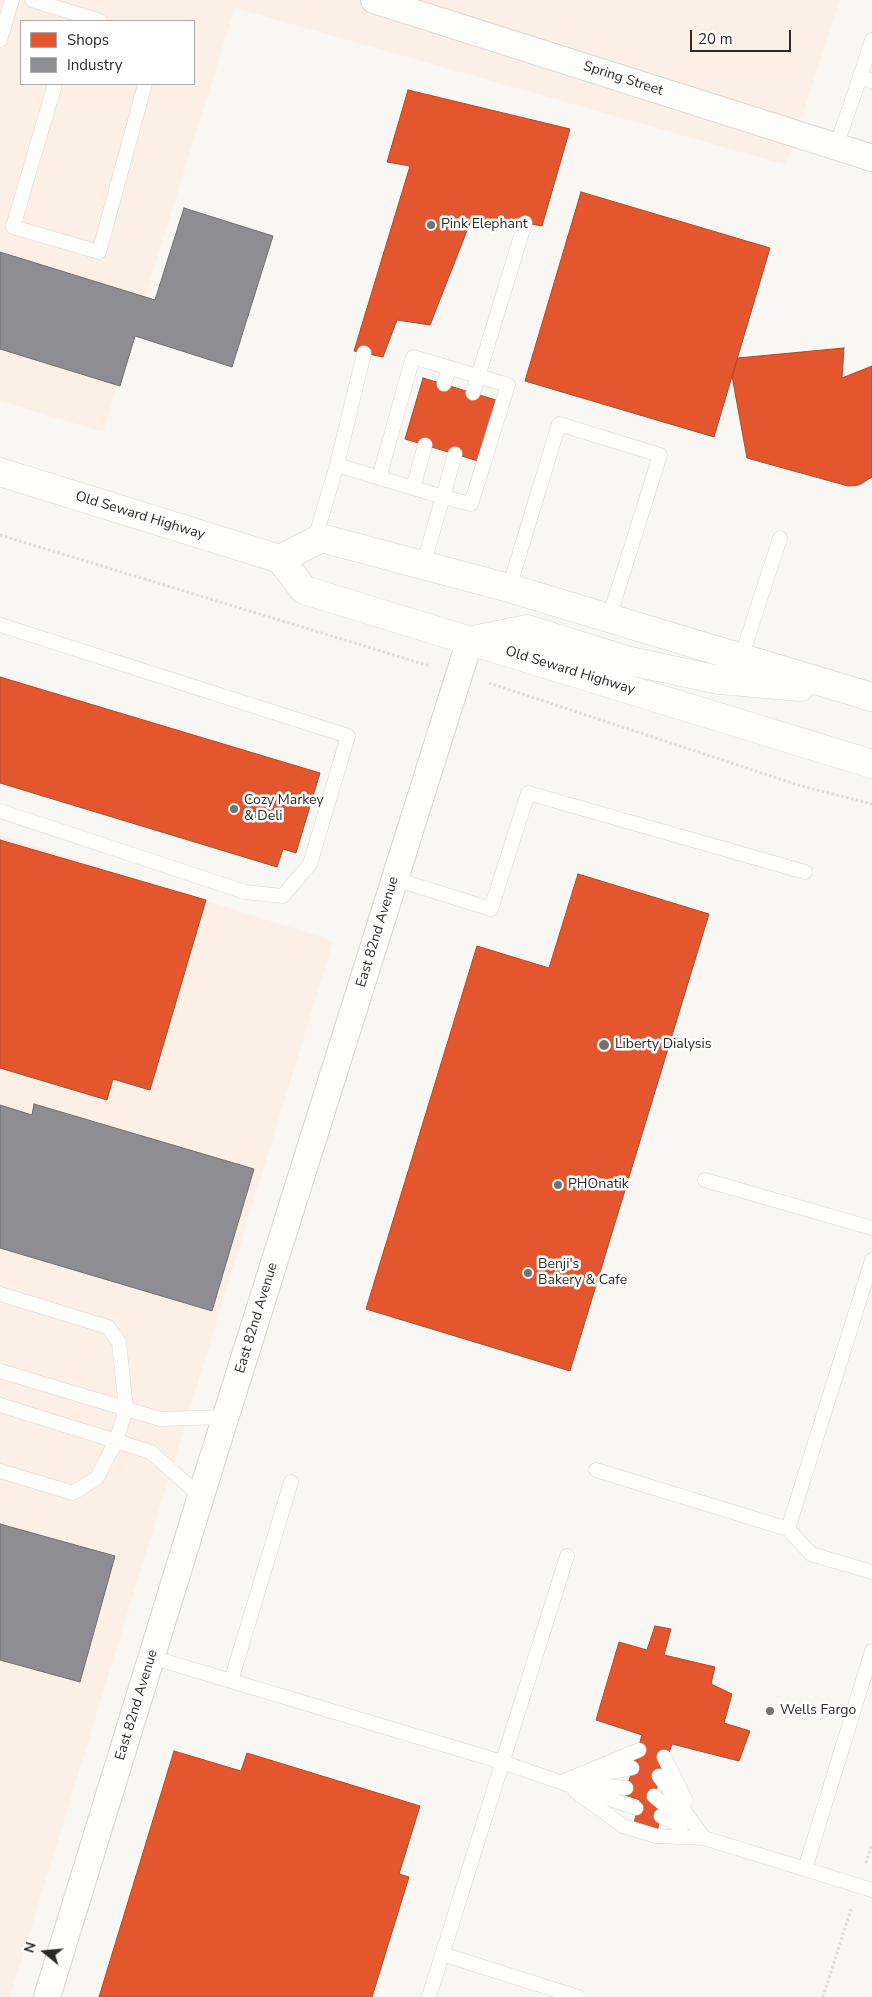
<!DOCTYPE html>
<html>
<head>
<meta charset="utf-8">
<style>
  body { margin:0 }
  #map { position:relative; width:872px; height:1997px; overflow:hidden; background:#f9f7f4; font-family:"Nunito Sans",sans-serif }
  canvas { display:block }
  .legend { position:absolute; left:20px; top:20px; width:175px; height:65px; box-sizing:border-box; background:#fff; border:1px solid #aaaaa9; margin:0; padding:6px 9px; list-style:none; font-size:15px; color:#2b2a29 }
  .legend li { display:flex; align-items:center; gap:10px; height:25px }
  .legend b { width:25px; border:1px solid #aaaaa9 }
  .north { position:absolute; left:20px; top:1927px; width:50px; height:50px; -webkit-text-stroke:4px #fff; paint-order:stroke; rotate:287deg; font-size:14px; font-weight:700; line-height:20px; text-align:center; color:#2b2a29 }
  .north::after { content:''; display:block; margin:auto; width:18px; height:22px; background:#2b2a29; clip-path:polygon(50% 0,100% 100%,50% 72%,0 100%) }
  .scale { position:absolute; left:690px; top:30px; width:101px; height:22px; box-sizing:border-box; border:2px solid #2b2a29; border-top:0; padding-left:6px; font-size:15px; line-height:18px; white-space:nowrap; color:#2b2a29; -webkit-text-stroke:4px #fff; paint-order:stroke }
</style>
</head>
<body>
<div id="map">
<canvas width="872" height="1997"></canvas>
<ul class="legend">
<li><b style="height:14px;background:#e4572e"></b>Shops</li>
<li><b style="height:14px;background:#8d8d92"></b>Industry</li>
</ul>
<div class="north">N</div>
<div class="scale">20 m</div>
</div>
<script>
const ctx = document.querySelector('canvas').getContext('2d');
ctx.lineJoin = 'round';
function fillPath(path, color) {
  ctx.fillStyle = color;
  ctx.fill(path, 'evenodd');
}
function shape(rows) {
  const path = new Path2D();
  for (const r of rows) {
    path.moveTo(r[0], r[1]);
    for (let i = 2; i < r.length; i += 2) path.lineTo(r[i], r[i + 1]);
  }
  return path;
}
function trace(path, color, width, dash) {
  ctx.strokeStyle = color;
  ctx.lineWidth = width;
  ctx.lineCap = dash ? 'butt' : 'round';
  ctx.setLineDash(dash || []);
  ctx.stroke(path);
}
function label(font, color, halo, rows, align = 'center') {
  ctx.font = font + ' "Nunito Sans",sans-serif';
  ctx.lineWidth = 5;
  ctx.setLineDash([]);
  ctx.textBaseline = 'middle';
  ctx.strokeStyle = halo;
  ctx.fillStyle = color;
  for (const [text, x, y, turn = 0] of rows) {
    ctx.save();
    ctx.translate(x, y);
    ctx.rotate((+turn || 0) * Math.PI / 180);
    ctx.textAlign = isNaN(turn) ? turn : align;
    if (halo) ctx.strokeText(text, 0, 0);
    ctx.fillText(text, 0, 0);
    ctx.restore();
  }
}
const industrial = shape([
  [0,0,840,0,786,165,235,8,103,432,0,401],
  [21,21,194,21,194,84,21,84],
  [0,835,315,935,333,942,10,1997,0,1997]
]);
const shops = shape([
  [408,90,570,129,542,226,497,218,496,231,470,223,430,325,397,320,383,357,354,351,410,166,387,162,408,90],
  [581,192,770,248,714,437,525,381,581,192],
  [844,348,842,378,872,366,872,477,859,485,848,486,747,458,732,376,738,358,844,348],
  [423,378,496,400,478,461,405,439,423,378],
  [0,677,320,773,296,853,283,849,277,867,0,783,0,677],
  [0,840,206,900,150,1090,113,1079,107,1100,0,1068,0,840],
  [578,874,709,914,570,1371,366,1309,477,946,549,968,578,874],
  [655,1626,671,1629,664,1655,715,1667,711,1684,732,1694,724,1723,750,1731,739,1761,672,1744,654,1796,662,1809,655,1842,631,1834,640,1800,625,1795,642,1735,596,1720,619,1642,647,1650,655,1626],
  [174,1751,241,1771,247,1753,420,1806,399,1874,409,1877,372,1997,99,1997,174,1751]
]);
const industry = shape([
  [184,208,273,236,232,367,135,336,120,386,0,349,0,252,155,300,184,208],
  [34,1104,254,1169,212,1311,0,1248,0,1105,32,1115,34,1104],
  [0,1524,115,1556,80,1682,0,1660,0,1524]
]);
const path = shape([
  [0,535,430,666],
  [489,683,798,785,872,804],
  [866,1863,872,1844],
  [823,1997,851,1909]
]);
const lane = shape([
  [32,0,100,21],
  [0,40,12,0],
  [872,40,860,77,872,81],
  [55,84,13,227,99,252,145,84],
  [836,147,860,77],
  [444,384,449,368],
  [473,393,525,223],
  [337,465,364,353],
  [379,478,413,357,508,385,471,504,443,497,455,454],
  [413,488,425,445],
  [314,542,337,465,443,497,423,565],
  [509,588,559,424,660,455,609,618],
  [0,625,348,736,310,864,283,896,245,892,0,811],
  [741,658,780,538],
  [395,879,491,909,528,793,805,872],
  [705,1180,872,1228],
  [0,1294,108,1327,119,1342,126,1409,116,1441,97,1478,73,1493,0,1471],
  [0,1371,160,1419,226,1417],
  [0,1405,151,1452,201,1497],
  [596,1470,788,1529,872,1260],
  [788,1529,811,1554,872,1572],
  [872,1651,805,1869,872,1890],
  [151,1657,502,1762,636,1808],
  [231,1681,291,1482],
  [664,1757,686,1801],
  [592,1776,632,1768],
  [659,1776,704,1838,805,1869],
  [562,1782,639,1750],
  [583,1784,626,1788],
  [575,1791,623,1826,656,1836,704,1838],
  [654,1796,686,1823],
  [661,1816,681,1826],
  [442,1954,578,1997],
  [429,1997,567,1556]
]);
const street = shape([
  [374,0,872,158],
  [47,1997,213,1457,470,640]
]);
const secondary = shape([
  [0,472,280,559,304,590,872,764],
  [280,559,321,538,509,588,872,697],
  [473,640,527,629,630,661,719,680,800,687]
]);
const markers = [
  [431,225,5,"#737270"],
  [234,809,5,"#737270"],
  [604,1045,6,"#737270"],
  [558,1185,5,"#737270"],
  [528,1273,5,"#737270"],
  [770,1711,5,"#737270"]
];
const streetNames = [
  ["Spring Street",623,79,18],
  ["Old Seward Highway",140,516,17],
  ["Old Seward Highway",570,671,17],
  ["East 82nd Avenue",378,932,-73],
  ["East 82nd Avenue",257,1318,-73],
  ["East 82nd Avenue",137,1705,-73]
];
const poiNames = [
  ["Pink Elephant",441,225],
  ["Cozy Markey",244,801],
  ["& Deli",244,817],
  ["Liberty Dialysis",615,1045],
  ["PHOnatik",568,1185],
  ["Benji's",538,1265],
  ["Bakery & Cafe",538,1281],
  ["Wells Fargo",780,1711]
];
fillPath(industrial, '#fcf0e6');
fillPath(shops, '#e4572e');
trace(shops, '#ac4a2c', 1);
fillPath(industry, '#8d8d92');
trace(industry, '#706f72', 1);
trace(lane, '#d6d5d3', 15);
trace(street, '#d6d5d3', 28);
trace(secondary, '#d6d5d3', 29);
trace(path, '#dcdcdb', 3, [2.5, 2.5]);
trace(lane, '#fefefd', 14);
trace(street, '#fefefd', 26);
trace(secondary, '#fefefd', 28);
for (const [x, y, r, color] of markers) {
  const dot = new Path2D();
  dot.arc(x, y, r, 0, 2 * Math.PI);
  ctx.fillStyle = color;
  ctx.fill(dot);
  trace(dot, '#fff', 2);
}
label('14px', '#2b2a29', '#fff', streetNames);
label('14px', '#2b2a29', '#fff', poiNames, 'left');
</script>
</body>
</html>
